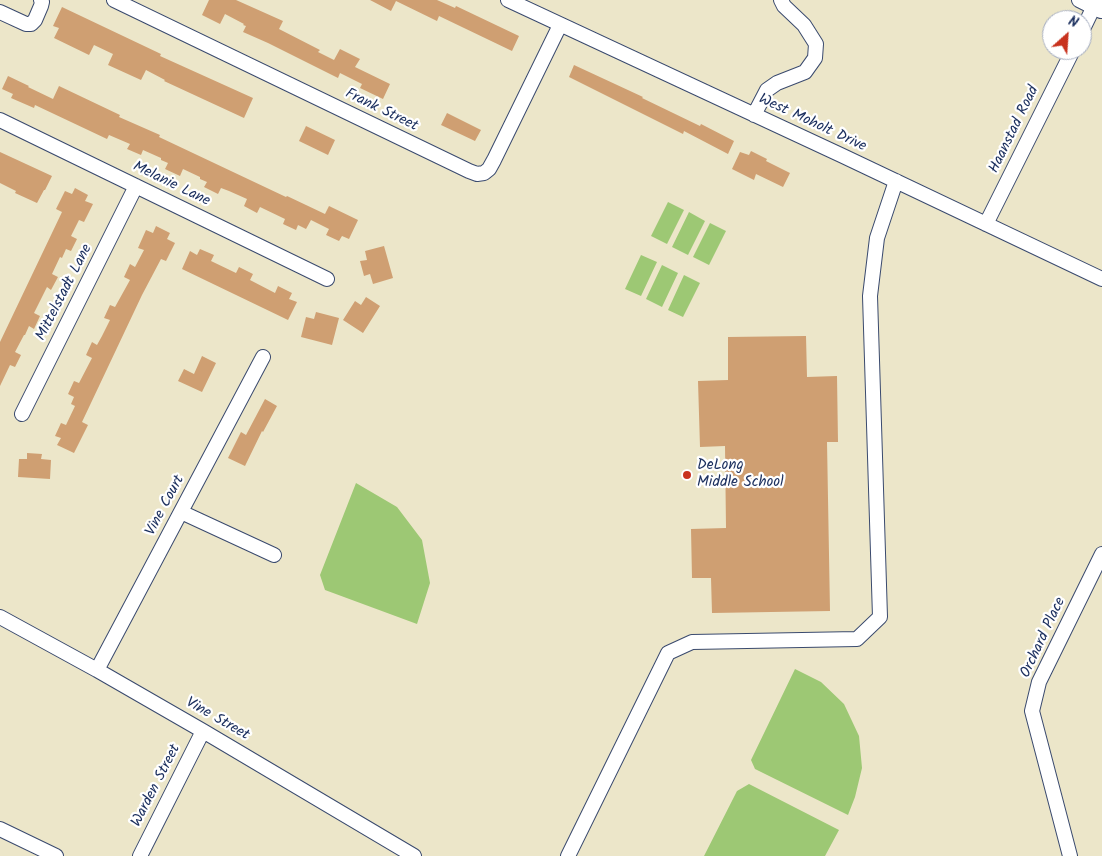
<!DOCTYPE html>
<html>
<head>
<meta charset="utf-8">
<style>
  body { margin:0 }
  #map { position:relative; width:1102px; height:856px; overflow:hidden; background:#ece6c9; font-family:Kalam,sans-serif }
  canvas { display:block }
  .north { position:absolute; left:1042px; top:10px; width:50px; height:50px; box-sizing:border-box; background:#fff; border:1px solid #a4acbf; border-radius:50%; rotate:26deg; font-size:14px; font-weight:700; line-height:20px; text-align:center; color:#1b2f5e }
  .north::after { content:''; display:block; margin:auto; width:18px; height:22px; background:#c8321e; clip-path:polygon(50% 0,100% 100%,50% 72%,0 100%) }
</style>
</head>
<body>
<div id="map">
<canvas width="1102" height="856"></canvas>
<div class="north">N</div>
</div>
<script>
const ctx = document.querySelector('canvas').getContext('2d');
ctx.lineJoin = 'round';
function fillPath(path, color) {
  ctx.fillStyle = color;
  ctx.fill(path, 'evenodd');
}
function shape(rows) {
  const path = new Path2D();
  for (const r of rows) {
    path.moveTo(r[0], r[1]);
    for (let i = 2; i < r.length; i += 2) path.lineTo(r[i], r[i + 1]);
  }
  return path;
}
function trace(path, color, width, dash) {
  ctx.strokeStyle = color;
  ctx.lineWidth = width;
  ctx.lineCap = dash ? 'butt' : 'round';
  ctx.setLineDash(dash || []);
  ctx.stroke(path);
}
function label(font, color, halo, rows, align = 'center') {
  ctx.font = font + ' Kalam,sans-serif';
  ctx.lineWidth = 4.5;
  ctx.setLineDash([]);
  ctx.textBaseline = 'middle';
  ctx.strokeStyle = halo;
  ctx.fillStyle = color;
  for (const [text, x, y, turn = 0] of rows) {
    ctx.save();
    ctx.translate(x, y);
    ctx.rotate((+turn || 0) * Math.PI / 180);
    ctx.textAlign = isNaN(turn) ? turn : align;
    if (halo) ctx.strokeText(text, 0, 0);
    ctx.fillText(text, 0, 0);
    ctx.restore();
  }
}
const green = shape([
  [668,202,684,210,667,244,651,236],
  [689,212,705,221,688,255,672,247],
  [710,223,726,231,709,265,693,257],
  [641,255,657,262,641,296,625,289],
  [662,265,678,273,662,307,646,299],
  [684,275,700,283,683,317,668,310],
  [356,483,397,507,422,540,430,583,417,624,325,590,320,575],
  [795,669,821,682,844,704,859,736,862,768,855,797,848,815,755,769,751,760],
  [749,784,839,830,825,856,704,856,737,791]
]);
const building = shape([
  [209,0,236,0,283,21,279,29,320,50,318,52,334,60,340,49,360,59,355,67,390,84,383,99,360,88,362,84,340,73,338,78,268,43,243,32,246,26,243,25,244,24,225,14,220,24,202,15],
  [370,0,437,0,455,8,456,6,519,36,512,51,439,16,437,21,396,1,391,11],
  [62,7,161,54,160,56,253,98,244,118,164,81,165,80,146,70,141,80,108,65,113,54,94,45,89,55,54,38,59,28,53,26],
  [574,65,643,97,642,98,700,126,701,124,734,141,728,154,684,131,683,134,569,77],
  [8,76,29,86,28,87,53,99,59,86,120,115,119,117,160,135,159,137,286,197,287,196,325,214,329,206,358,220,349,239,342,236,339,241,326,235,329,229,311,220,306,229,298,225,296,230,283,224,285,219,260,207,257,213,244,206,247,199,229,191,221,188,218,194,204,187,207,182,200,179,200,177,183,169,180,176,165,169,168,163,161,160,161,158,143,150,141,155,127,149,130,144,109,135,107,139,35,105,34,108,11,98,13,94,2,89],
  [447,113,481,130,475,141,441,125],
  [306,126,335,140,328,155,299,141],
  [751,151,767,159,766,161,790,173,783,187,756,174,754,180,732,169,740,152,749,155],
  [0,152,52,176,45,190,44,190,37,203,15,193,16,191,0,183],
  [75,188,88,195,85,201,93,204,84,222,79,220,71,236,77,239,71,251,66,249,62,258,60,257,52,274,58,277,51,290,47,287,34,313,40,316,34,329,29,326,25,335,24,335,15,352,21,355,15,367,10,365,0,386,0,342,62,212,56,209,65,191,72,194],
  [156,226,170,233,167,239,175,243,166,261,161,259,142,295,82,422,88,425,74,453,57,445,61,438,55,436,61,423,66,425,75,406,71,404,74,397,68,394,74,381,79,383,92,358,86,355,92,342,97,345,102,336,110,320,104,318,110,305,115,307,130,280,124,277,130,264,135,267,144,250,138,248,146,230,153,233],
  [384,246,393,278,373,284,370,274,364,276,360,261,367,260,365,251],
  [200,249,214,255,211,261,236,273,239,267,253,274,250,280,275,293,278,286,292,293,289,299,297,302,288,320,182,269,190,251,197,255],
  [366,297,380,306,363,333,343,320,355,301,361,305],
  [316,312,339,318,332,345,301,337,306,317,314,319],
  [806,336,807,377,837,376,838,442,827,442,830,611,712,613,711,578,692,578,691,529,726,528,725,446,700,447,698,381,728,380,728,337],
  [202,356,216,363,202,392,178,381,184,369,194,374],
  [265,399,277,406,263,432,262,431,245,466,228,458,241,432,246,435],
  [27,453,42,454,41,459,51,460,50,479,18,477,19,459,27,459]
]);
const minor = shape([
  [114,0,469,171,477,174,484,173,489,169,494,160,560,25],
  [508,0,843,156,1102,279],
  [1079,0,1101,11],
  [0,12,26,24,31,24,35,20,41,6,42,2,41,0],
  [1082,31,1097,0],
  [754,115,767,90,777,83,805,72,815,58,816,44,804,25,784,6,781,0],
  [0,120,327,279],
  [986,224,1073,50],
  [22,414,136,186],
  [181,512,274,555],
  [0,617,97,670,203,731,414,856],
  [97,670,263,357],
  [0,829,56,856],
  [140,856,203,731],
  [568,856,668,653,692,642,857,639,880,617,870,296,877,238,896,181],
  [1070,856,1032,711,1039,682,1102,554]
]);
const markers = [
  [687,475,5,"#c8321e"]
];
const streetNames = [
  ["Frank Street",381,111,26],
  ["West Moholt Drive",812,124,25],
  ["Haanstad Road",1015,130,-64],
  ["Melanie Lane",171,185,26],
  ["Mittelstadt Lane",65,293,-63],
  ["Vine Court",166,506,-62],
  ["Orchard Place",1044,638,-65],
  ["Vine Street",217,720,30],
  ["Warden Street",157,786,-63]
];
const poiNames = [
  ["DeLong",697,466],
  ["Middle School",697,483]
];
fillPath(green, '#9dc874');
fillPath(building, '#cf9f72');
trace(minor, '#3a4a6e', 16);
trace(minor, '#fff', 14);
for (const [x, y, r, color] of markers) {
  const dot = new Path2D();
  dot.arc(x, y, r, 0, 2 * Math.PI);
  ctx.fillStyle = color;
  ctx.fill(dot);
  trace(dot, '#fff', 2);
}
label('15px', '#1b2f5e', '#fff', streetNames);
label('15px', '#1b2f5e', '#fff', poiNames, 'left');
</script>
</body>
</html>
